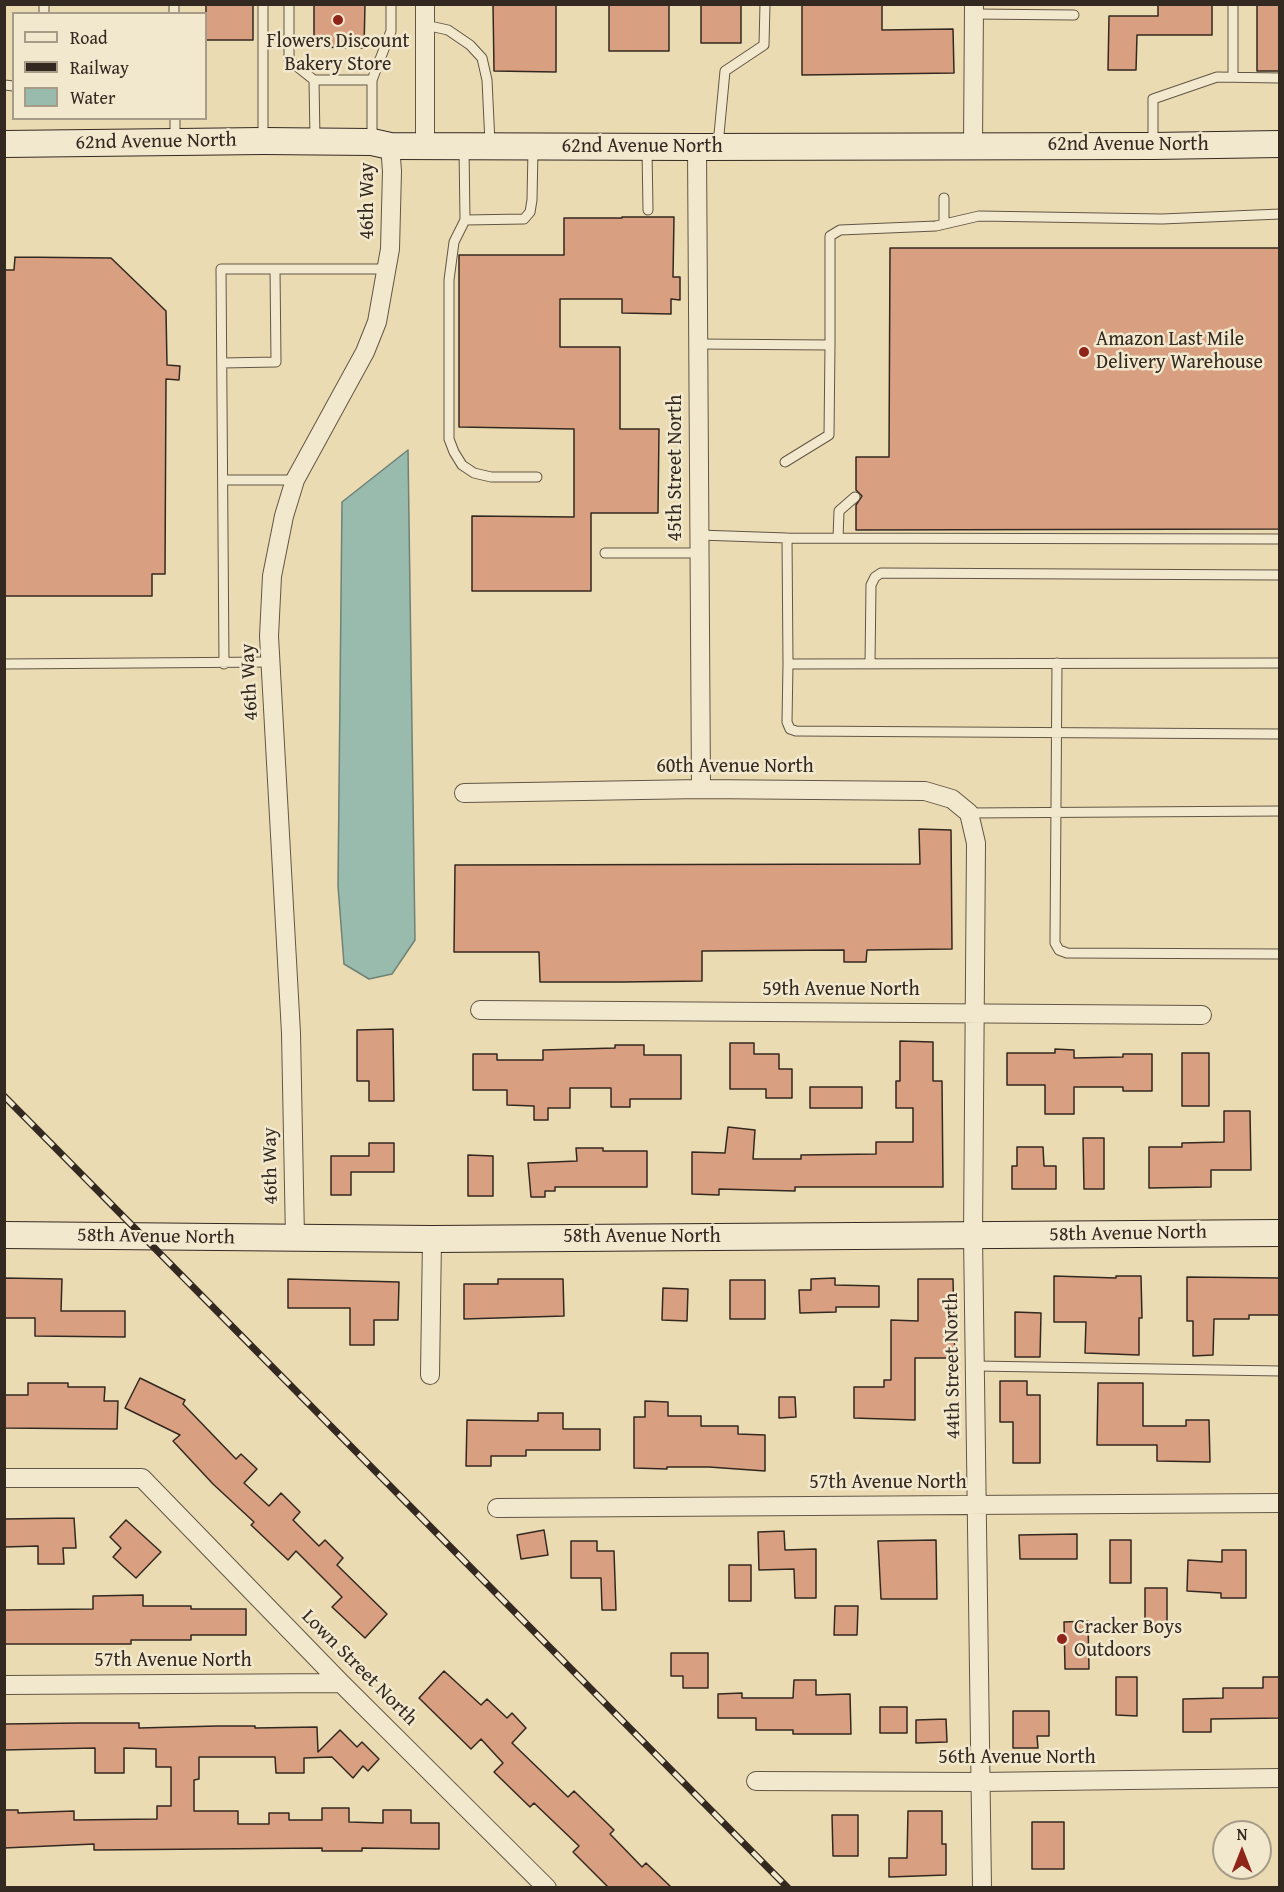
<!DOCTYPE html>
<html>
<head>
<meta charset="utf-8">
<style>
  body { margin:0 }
  #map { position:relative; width:1284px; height:1892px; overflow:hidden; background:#ebdbb2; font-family:"Gentium Book Plus",serif }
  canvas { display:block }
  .frame { position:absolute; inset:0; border:6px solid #342921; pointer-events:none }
  .legend { position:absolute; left:12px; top:12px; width:195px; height:108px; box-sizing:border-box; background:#f2e8cd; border:2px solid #a69c88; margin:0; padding:8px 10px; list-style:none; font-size:18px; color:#342921 }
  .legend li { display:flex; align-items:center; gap:12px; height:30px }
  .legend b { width:30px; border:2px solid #a69c88 }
  .north { position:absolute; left:1212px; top:1820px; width:60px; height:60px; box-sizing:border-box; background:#f2e8cd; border:2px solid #a69c88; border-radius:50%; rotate:0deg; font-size:16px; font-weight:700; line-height:24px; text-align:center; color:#342921 }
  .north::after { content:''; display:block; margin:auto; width:21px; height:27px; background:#8f2418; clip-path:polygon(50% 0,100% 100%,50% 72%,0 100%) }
</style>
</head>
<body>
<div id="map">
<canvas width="1284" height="1892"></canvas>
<div class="frame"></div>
<ul class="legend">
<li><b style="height:8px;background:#f2e8cd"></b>Road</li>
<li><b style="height:8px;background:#342921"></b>Railway</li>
<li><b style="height:16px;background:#98bbae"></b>Water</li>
</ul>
<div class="north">N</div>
</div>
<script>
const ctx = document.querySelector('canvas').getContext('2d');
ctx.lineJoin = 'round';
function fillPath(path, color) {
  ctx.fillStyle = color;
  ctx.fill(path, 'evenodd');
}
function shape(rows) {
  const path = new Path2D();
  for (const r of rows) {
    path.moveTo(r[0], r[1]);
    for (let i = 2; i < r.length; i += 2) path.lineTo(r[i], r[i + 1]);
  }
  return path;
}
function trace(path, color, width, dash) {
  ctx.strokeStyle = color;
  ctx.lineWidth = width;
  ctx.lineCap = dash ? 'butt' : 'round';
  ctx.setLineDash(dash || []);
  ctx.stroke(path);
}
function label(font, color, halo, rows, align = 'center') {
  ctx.font = font + ' "Gentium Book Plus",serif';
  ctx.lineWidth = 5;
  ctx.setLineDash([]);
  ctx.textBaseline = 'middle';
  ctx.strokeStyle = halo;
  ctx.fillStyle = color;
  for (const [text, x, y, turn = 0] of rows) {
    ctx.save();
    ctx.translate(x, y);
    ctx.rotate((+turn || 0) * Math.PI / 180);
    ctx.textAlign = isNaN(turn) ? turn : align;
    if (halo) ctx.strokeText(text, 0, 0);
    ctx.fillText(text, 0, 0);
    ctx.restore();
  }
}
const water = shape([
  [408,450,415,940,392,974,369,979,344,964,338,886,342,502,408,450]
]);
const building = shape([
  [206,4,253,4,253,40,206,40,206,4],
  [314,4,365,4,364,48,314,47,314,4],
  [493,4,556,4,556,72,494,71,493,4],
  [609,4,669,4,669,51,609,51,609,4],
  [701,4,741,4,741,43,701,43,701,4],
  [802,4,882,4,882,30,953,29,954,73,802,75,802,4],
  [1158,4,1212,4,1212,35,1137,35,1136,70,1108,70,1109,16,1158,16,1158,4],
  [1257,4,1280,4,1280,71,1257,71,1257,4],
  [622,217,674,217,673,277,680,277,680,300,671,299,671,314,622,313,622,299,560,299,560,347,620,347,620,429,659,429,658,513,591,513,591,591,472,591,472,516,574,517,574,429,459,427,459,255,564,255,564,218,622,218,622,217],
  [890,248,1280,248,1280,529,856,530,856,505,862,496,856,490,856,457,889,457,890,248],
  [15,257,111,258,166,311,167,365,180,366,179,380,166,379,165,574,152,574,152,596,4,596,4,270,14,270,15,257],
  [919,829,951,830,952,949,867,950,866,962,844,962,844,950,702,951,702,981,622,982,540,982,539,952,454,952,455,865,920,864,919,829],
  [393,1029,394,1101,369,1101,369,1081,357,1081,357,1030,393,1029],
  [900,1041,933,1042,933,1081,942,1081,943,1187,795,1187,795,1191,719,1189,719,1195,692,1194,692,1152,725,1153,728,1127,755,1130,753,1159,801,1159,801,1155,876,1154,876,1142,913,1142,913,1108,896,1108,896,1081,900,1081,900,1041],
  [730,1043,754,1043,754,1054,779,1054,779,1069,792,1069,792,1098,766,1098,766,1089,730,1089,730,1043],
  [615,1045,644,1045,644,1055,681,1055,681,1099,630,1099,630,1107,611,1107,611,1088,570,1088,570,1108,548,1108,548,1120,534,1120,534,1106,507,1105,507,1090,473,1090,473,1054,497,1054,497,1060,543,1060,543,1050,615,1048,615,1045],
  [1055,1049,1074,1050,1074,1058,1123,1057,1123,1054,1152,1054,1152,1091,1123,1091,1123,1087,1074,1087,1074,1114,1045,1114,1045,1085,1007,1085,1007,1053,1055,1053,1055,1049],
  [1182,1053,1209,1053,1209,1106,1182,1106,1182,1053],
  [810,1087,862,1087,862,1108,810,1108,810,1087],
  [1224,1111,1250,1111,1251,1170,1211,1170,1211,1187,1149,1188,1149,1147,1182,1147,1182,1143,1224,1142,1224,1111],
  [1083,1138,1104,1138,1104,1189,1084,1189,1083,1138],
  [369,1143,394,1143,394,1172,351,1172,351,1195,331,1195,331,1156,369,1156,369,1143],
  [1017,1147,1043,1147,1044,1166,1056,1166,1056,1189,1012,1189,1012,1166,1017,1166,1017,1147],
  [576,1148,603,1148,603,1151,647,1151,647,1187,555,1187,555,1191,545,1191,545,1197,531,1197,528,1163,577,1161,576,1148],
  [468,1155,493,1156,493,1196,468,1196,468,1155],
  [1054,1276,1116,1278,1116,1276,1141,1276,1142,1318,1139,1318,1139,1355,1085,1353,1086,1322,1054,1322,1054,1276],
  [1187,1277,1280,1278,1280,1315,1249,1315,1249,1319,1214,1319,1213,1355,1193,1356,1193,1321,1187,1321,1187,1277],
  [4,1278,62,1279,61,1311,125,1311,125,1337,35,1336,35,1318,4,1318,4,1278],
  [835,1278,835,1285,879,1286,879,1307,836,1307,836,1312,800,1313,799,1290,811,1290,811,1279,835,1278],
  [288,1279,399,1282,398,1320,374,1320,374,1345,350,1345,350,1308,288,1308,288,1279],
  [498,1279,563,1279,564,1316,464,1319,464,1284,498,1284,498,1279],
  [918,1279,953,1279,955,1358,915,1358,915,1420,854,1418,854,1387,884,1387,884,1380,891,1380,891,1320,918,1321,918,1279],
  [730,1280,765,1280,765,1319,730,1319,730,1280],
  [663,1288,688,1289,687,1321,662,1320,663,1288],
  [1015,1312,1041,1313,1040,1357,1015,1357,1015,1312],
  [140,1378,185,1400,183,1404,236,1459,241,1454,257,1469,244,1483,269,1506,281,1493,300,1512,293,1520,319,1546,325,1540,343,1558,337,1565,387,1614,365,1638,332,1607,342,1597,296,1551,288,1560,251,1525,254,1522,213,1484,173,1441,180,1435,125,1408,140,1378],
  [1000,1381,1027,1381,1027,1395,1040,1395,1040,1463,1013,1463,1013,1422,1000,1422,1000,1381],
  [28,1383,68,1383,68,1387,105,1387,104,1401,118,1401,117,1429,4,1428,4,1395,28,1395,28,1383],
  [1098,1383,1143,1383,1143,1426,1186,1426,1186,1420,1209,1420,1210,1462,1157,1461,1157,1445,1097,1445,1098,1383],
  [779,1397,795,1397,796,1417,779,1418,779,1397],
  [645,1401,668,1402,668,1416,701,1416,701,1426,738,1426,738,1434,765,1435,765,1471,709,1467,667,1467,667,1469,634,1468,634,1417,645,1417,645,1401],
  [538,1413,563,1413,563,1429,600,1429,600,1450,526,1450,526,1456,491,1456,491,1466,466,1466,467,1420,538,1421,538,1413],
  [74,1518,76,1548,63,1548,64,1564,38,1564,38,1546,4,1547,4,1519,74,1518],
  [126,1520,161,1552,136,1578,113,1557,121,1548,110,1537,126,1520],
  [544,1530,548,1555,521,1559,517,1535,544,1530],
  [784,1531,785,1550,816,1549,816,1598,795,1598,794,1569,759,1570,758,1532,784,1531],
  [1077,1534,1077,1559,1020,1559,1019,1535,1077,1534],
  [936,1540,937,1599,881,1599,878,1541,936,1540],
  [1110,1540,1131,1540,1131,1583,1110,1583,1110,1540],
  [571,1541,597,1541,597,1551,614,1551,616,1610,602,1610,601,1578,571,1578,571,1541],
  [1222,1550,1246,1550,1246,1598,1221,1598,1221,1593,1187,1591,1188,1560,1222,1562,1222,1550],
  [729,1565,751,1565,751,1601,729,1601,729,1565],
  [1145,1588,1167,1588,1167,1627,1145,1627,1145,1588],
  [143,1595,143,1606,191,1606,191,1609,246,1609,246,1635,191,1635,191,1640,131,1640,131,1644,4,1644,4,1610,93,1609,93,1596,143,1595],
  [835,1606,858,1606,857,1635,834,1635,835,1606],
  [1088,1621,1089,1669,1065,1669,1064,1622,1088,1621],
  [671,1653,708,1653,708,1688,683,1688,683,1676,671,1676,671,1653],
  [444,1671,481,1705,487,1699,507,1718,512,1713,526,1728,512,1743,568,1797,574,1791,614,1830,610,1834,642,1867,646,1863,671,1887,608,1887,573,1852,579,1846,534,1803,530,1807,494,1772,503,1763,481,1739,471,1749,419,1698,444,1671],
  [1116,1677,1137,1677,1137,1716,1116,1715,1116,1677],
  [1263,1677,1280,1677,1280,1718,1211,1719,1211,1732,1183,1732,1183,1699,1223,1698,1223,1688,1263,1688,1263,1677],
  [794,1680,816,1680,816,1695,850,1694,851,1734,793,1734,793,1730,756,1730,756,1718,718,1718,718,1694,742,1693,742,1698,793,1698,794,1680],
  [880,1707,907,1707,907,1733,880,1733,880,1707],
  [1013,1711,1049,1711,1049,1736,1037,1736,1038,1748,1013,1748,1013,1711],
  [946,1719,947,1742,916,1743,916,1720,946,1719],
  [80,1723,139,1723,139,1728,217,1726,255,1726,255,1728,317,1727,318,1752,340,1730,357,1747,362,1742,379,1759,368,1771,363,1766,353,1778,332,1757,304,1758,304,1773,276,1773,275,1757,199,1757,199,1779,194,1780,194,1811,238,1811,238,1824,269,1824,269,1813,289,1813,289,1820,322,1820,322,1808,349,1808,349,1822,383,1823,383,1810,411,1810,411,1823,439,1823,439,1849,362,1848,362,1851,322,1851,322,1848,94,1850,94,1844,4,1848,4,1810,18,1810,18,1813,74,1811,74,1820,157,1819,157,1806,171,1806,171,1767,156,1767,156,1749,124,1748,124,1773,95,1773,95,1748,4,1750,4,1724,80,1723],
  [908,1811,942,1811,942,1844,946,1844,946,1875,889,1877,889,1858,907,1858,908,1811],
  [832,1815,858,1815,858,1856,833,1856,832,1815],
  [1032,1822,1064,1822,1064,1869,1032,1869,1032,1822]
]);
const lane = shape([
  [44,4,44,14],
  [174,4,174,14],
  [289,4,289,60,314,80,315,139],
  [974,14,1074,15],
  [425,25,448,30,470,45,482,58,487,80,490,143],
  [1233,77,1233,4],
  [314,80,372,80],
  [4,85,14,86],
  [175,118,175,140],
  [263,140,263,4],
  [372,140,372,80,391,31,391,4],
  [1153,144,1153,99,1217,77,1280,78],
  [718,145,725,71,764,45,765,4],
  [464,148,465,220,454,242,449,280,449,439,454,452,462,465,474,473,491,477,537,477],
  [647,150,648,210],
  [944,198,944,224],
  [465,220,524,219,530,212,532,200,533,149],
  [698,344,830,345,830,236,840,230,936,226,979,216,1162,219,1280,214],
  [222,363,276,362,275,269],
  [785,462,829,435,830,345],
  [223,480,295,480],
  [699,535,787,538,788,664,1280,663],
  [787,538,1280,539],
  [838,538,839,511,855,497],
  [605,553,699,553],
  [1057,663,1055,943,1059,950,1067,953,1280,954],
  [4,664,271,662],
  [224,664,221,269,386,269],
  [788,664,787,722,790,729,796,731,1280,734],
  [870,664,871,585,875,577,881,573,1280,575],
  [969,813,1280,811],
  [976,1366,1280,1371]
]);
const street = shape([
  [425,146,425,4],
  [973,146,974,4],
  [697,147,701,789],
  [464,793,701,789,925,791,952,799,969,813,976,843,973,1236,982,1888],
  [480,1010,1202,1015],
  [295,1238,291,1033,269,636,272,576,284,516,295,480,365,352,377,322,390,249,392,171,390,146],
  [430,1375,432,1239],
  [4,1478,142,1478,341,1683,547,1888],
  [497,1508,1280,1503],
  [4,1685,341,1683],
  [756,1781,979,1782,1280,1778]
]);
const secondary = shape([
  [4,144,263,141,372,142,390,146,697,147,1153,146,1280,144],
  [4,1235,432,1239,1280,1233]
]);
const rail = shape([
  [4,1096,788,1888]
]);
const markers = [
  [338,20,6,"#8f2418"],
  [1084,352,6,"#8f2418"],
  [1062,1639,6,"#8f2418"]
];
const poiNames = [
  ["Flowers Discount",338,42,"center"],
  ["Bakery Store",338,65,"center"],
  ["Amazon Last Mile",1096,340],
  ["Delivery Warehouse",1096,363],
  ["Cracker Boys",1074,1628],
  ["Outdoors",1074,1651]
];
const streetNames = [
  ["62nd Avenue North",156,142,-1],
  ["62nd Avenue North",1128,145],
  ["62nd Avenue North",642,147],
  ["46th Way",368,201,-90],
  ["45th Street North",676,468,-90],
  ["46th Way",250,682,-93],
  ["60th Avenue North",735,767],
  ["59th Avenue North",841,990],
  ["46th Way",271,1166,-91],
  ["58th Avenue North",1128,1234,-1],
  ["58th Avenue North",156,1237,1],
  ["58th Avenue North",642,1237],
  ["44th Street North",953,1366,-91],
  ["57th Avenue North",888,1483],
  ["57th Avenue North",173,1661],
  ["Lown Street North",359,1668,45],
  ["56th Avenue North",1017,1758]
];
fillPath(water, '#98bbae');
trace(water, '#708176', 1.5);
fillPath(building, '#d89f80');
trace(building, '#342921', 1.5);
trace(lane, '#625645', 11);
trace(street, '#625645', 20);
trace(secondary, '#342921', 28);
trace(lane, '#f2e8cd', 9);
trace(street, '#f2e8cd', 18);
trace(secondary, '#f2e8cd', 26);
trace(rail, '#342921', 7);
trace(rail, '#f2e8cd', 4.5, [14]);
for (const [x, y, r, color] of markers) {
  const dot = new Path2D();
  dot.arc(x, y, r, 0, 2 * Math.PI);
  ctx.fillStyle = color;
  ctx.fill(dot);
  trace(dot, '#f2e8cd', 2);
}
label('20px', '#342921', '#f2e8cd', poiNames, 'left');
label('20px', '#342921', '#f2e8cd', streetNames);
</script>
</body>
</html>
